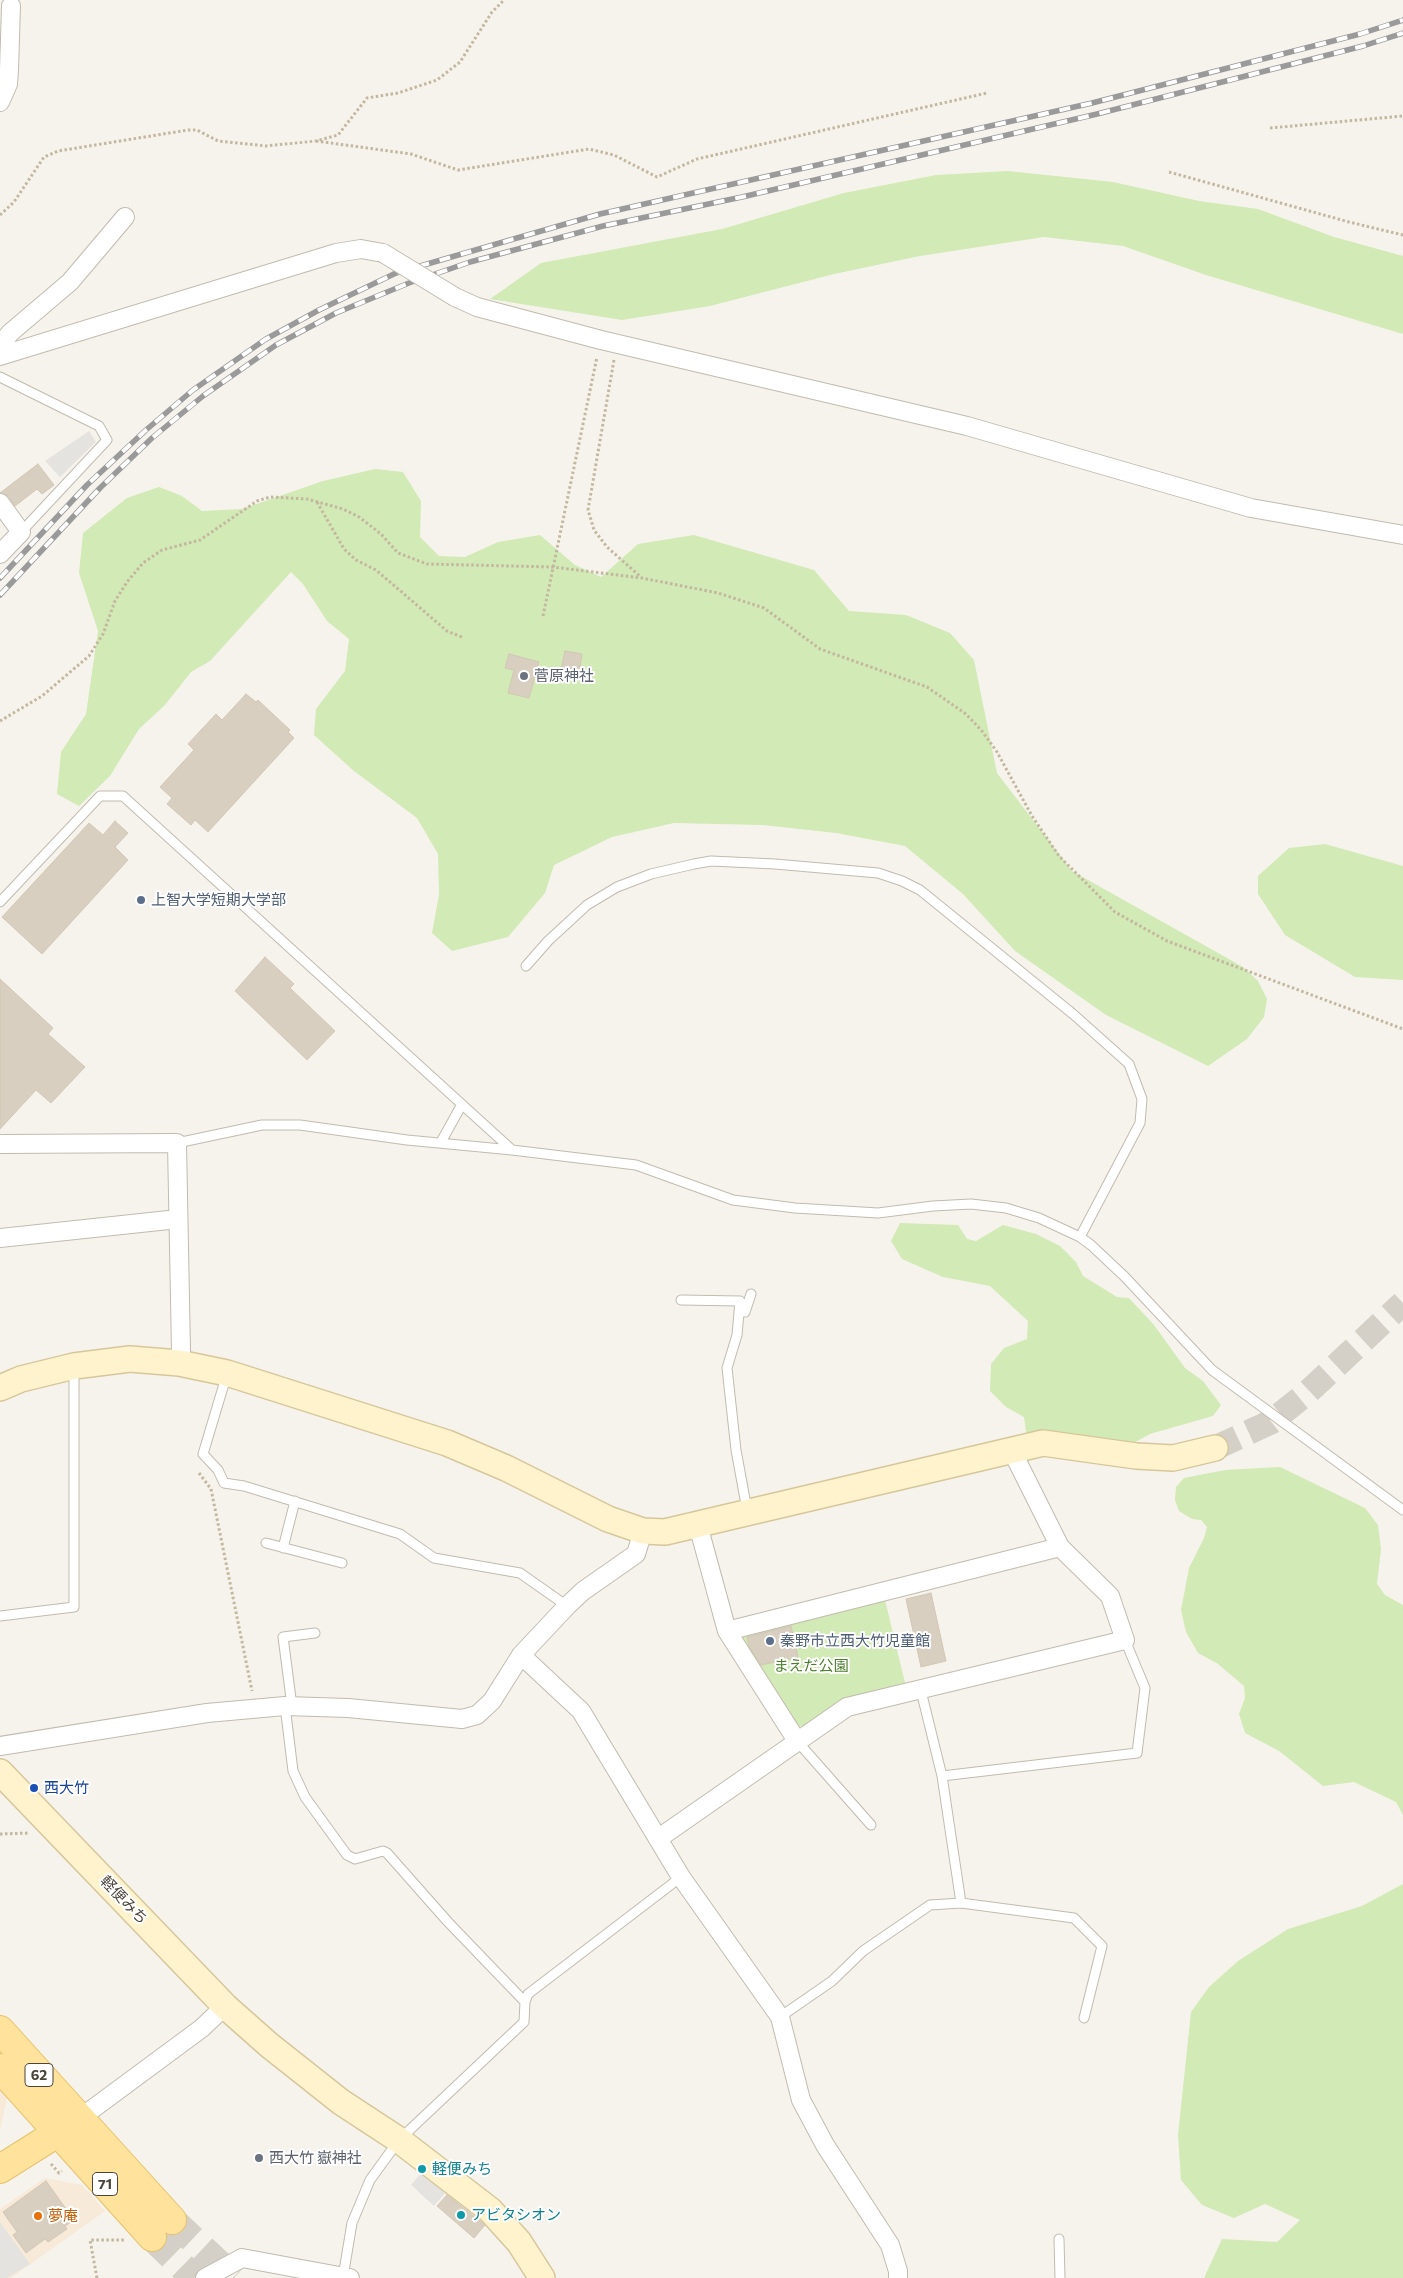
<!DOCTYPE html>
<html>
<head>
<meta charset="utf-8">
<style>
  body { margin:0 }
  canvas { display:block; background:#f6f3ec }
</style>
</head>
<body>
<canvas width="1403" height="2278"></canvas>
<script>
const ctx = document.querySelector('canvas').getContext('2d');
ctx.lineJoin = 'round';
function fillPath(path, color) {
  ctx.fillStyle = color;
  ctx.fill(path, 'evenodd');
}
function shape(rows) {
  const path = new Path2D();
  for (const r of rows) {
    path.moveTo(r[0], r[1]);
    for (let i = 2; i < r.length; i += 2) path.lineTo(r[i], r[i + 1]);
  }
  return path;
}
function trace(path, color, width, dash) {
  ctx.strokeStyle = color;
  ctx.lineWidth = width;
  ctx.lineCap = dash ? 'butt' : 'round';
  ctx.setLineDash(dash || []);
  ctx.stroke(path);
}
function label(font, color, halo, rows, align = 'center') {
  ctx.font = font + ' Commissioner,"Noto Sans JP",sans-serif';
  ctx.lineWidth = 4;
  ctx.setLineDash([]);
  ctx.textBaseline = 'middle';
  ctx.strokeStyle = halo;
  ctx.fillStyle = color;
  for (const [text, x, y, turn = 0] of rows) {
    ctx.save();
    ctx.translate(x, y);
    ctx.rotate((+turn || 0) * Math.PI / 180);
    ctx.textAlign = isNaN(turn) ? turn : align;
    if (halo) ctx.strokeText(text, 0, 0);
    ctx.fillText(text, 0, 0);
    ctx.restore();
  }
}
const commercial = shape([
  [0,2090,7,2098,0,2131],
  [45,2178,82,2185,105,2211,11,2278,0,2278,0,2209]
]);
const green = shape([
  [1008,171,1113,182,1199,201,1258,209,1334,237,1403,256,1403,334,1206,275,1123,246,1044,237,920,256,834,274,710,306,622,320,490,299,541,263,722,229,844,193,936,175],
  [375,469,403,472,421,501,420,537,439,556,465,557,498,542,540,535,575,565,601,577,638,544,694,535,814,570,849,611,906,615,950,633,974,660,997,773,1072,871,1243,967,1258,981,1267,999,1264,1017,1247,1039,1208,1066,1106,1015,1015,951,963,894,905,846,836,833,763,825,674,823,612,837,554,865,545,893,508,937,452,951,432,933,439,895,438,854,417,818,354,771,314,735,316,709,345,671,349,639,327,621,303,584,291,572,210,661,191,672,165,705,139,729,110,776,79,806,57,794,61,752,86,714,98,631,79,573,83,533,127,498,159,487,182,496,202,511,242,509,323,481],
  [1325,844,1403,866,1403,980,1355,977,1285,935,1258,894,1258,876,1289,848],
  [900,1223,958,1225,967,1239,976,1241,1003,1225,1036,1234,1060,1246,1076,1262,1083,1276,1117,1297,1129,1298,1154,1325,1185,1368,1203,1381,1221,1405,1213,1416,1150,1434,1130,1445,1041,1442,1026,1432,1024,1417,1006,1407,990,1391,991,1364,1004,1348,1027,1339,1028,1321,990,1286,943,1277,902,1259,891,1241],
  [1280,1467,1365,1508,1378,1525,1381,1549,1377,1584,1385,1595,1403,1605,1403,1815,1396,1802,1354,1782,1323,1786,1279,1751,1245,1733,1239,1714,1245,1698,1244,1686,1218,1664,1198,1653,1186,1632,1181,1610,1189,1568,1204,1538,1207,1527,1201,1520,1192,1519,1179,1511,1175,1500,1176,1487,1184,1478,1225,1470],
  [885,1600,906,1687,805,1727,796,1726,739,1642,744,1633],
  [1403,1884,1403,2278,1204,2278,1222,2239,1277,2242,1300,2220,1265,2204,1234,2218,1202,2205,1181,2180,1178,2135,1191,2012,1209,1987,1238,1961,1288,1929,1362,1906]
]);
const parking = shape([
  [89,431,96,442,60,477,45,461],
  [422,2172,445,2193,434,2206,411,2185],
  [0,2222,30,2264,7,2278,0,2278]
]);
const building = shape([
  [38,464,54,485,42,494,37,489,15,506,8,496,0,493,38,464],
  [565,651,582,654,579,673,561,670,565,651],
  [509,654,539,662,529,698,508,693,514,670,505,668,509,654],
  [246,694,256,702,258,700,290,730,288,732,294,738,208,832,195,820,191,825,167,804,172,798,160,787,194,750,188,744,216,714,222,720,246,694],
  [115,821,128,833,115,847,128,860,42,954,2,917,89,823,103,835,115,821],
  [265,957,294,984,290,988,335,1031,307,1060,235,991,265,957],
  [0,979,53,1028,48,1034,85,1067,51,1103,36,1090,0,1129,0,979],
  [931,1593,946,1661,921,1667,906,1599,931,1593],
  [791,1626,798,1657,761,1665,749,1646,747,1637,791,1626],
  [46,2181,74,2220,65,2226,67,2229,48,2242,45,2239,26,2253,13,2235,17,2232,3,2212,46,2181],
  [447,2195,485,2225,474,2238,437,2206,447,2195]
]);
const secondaryTunnel = shape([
  [1215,1448,1271,1422,1307,1393,1403,1303]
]);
const primaryTunnel = shape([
  [172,2220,234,2278],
  [152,2237,194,2278]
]);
const path = shape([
  [1270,128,1403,116],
  [316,141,411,154,458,170,589,149,614,155,657,177,697,159,987,93],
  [1169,172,1349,222,1403,235],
  [0,215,14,202,44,157,58,151,188,130,197,130,218,141,266,146,316,141,338,135,367,98,398,93,437,80,460,62,492,12,504,0],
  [614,360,588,510,594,530,607,547,642,578],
  [317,502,344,549,356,560,376,570,447,631,464,638],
  [543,616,597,357],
  [0,721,42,696,89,656,103,634,115,601,127,582,143,563,162,550,200,540,257,501,270,497,307,499,343,509,359,517,381,534,398,553,427,564,553,567,642,578,718,593,764,608,820,649,927,687,966,714,982,731,997,752,1032,816,1059,856,1115,912,1167,941,1403,1029],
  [199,1473,211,1489,252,1691],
  [0,1834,29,1833],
  [51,2164,59,2173,62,2171],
  [97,2278,90,2240,125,2240]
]);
const lane = shape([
  [0,377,99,426,107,440,21,532],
  [0,902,100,796,123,796,511,1149],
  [526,966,548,941,587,905,617,887,651,874,694,864,711,861,775,864,878,873,902,881,920,890,1073,1014,1129,1064,1142,1099,1140,1123,1080,1237],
  [441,1142,461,1106],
  [177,1143,262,1125,300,1125,407,1140,512,1150,636,1165,733,1200,795,1208,878,1213,933,1206,971,1204,1006,1208,1039,1218,1080,1237,1091,1245,1125,1277,1212,1370,1403,1510],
  [681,1300,740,1301,737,1335,727,1368,736,1450,747,1510],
  [739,1311,745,1312,751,1294],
  [227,1374,203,1454,218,1470,224,1483,244,1486,400,1534,434,1558,520,1573,567,1606],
  [266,1543,342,1563],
  [283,1548,295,1501],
  [0,1616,74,1607,74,1369],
  [921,1691,942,1776,961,1903],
  [285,1706,293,1771,305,1797,347,1855,355,1859,383,1851,387,1853,448,1922,525,2002],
  [292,1706,283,1637,315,1633],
  [797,1741,871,1825],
  [942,1776,1137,1753,1145,1688,1125,1640],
  [780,2017,832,1981,863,1951,930,1905,961,1903,1074,1918,1102,1946,1084,2018],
  [1059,2239,1060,2278],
  [343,2277,352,2223,370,2180,399,2140,524,2022,525,2002,528,1994,681,1877]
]);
const street = shape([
  [0,102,8,84,9,70,11,6],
  [455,297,477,307,601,340,967,426,1251,508,1403,535],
  [0,346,10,333,70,282,125,217],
  [0,356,336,253,361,249,383,253],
  [0,503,21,532,0,554],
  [0,1144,177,1143,181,1351,179,1363],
  [0,1238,178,1219],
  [698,1525,727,1631,797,1741],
  [727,1631,1060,1547],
  [521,1655,581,1711,681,1877,780,2017,801,2100,825,2145,890,2245,898,2271,898,2278],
  [0,1746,207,1713,285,1706,348,1708,462,1719,477,1715,492,1701,521,1655,567,1606,583,1591,636,1554,643,1531],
  [659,1838,847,1707,1125,1640,1110,1596,1060,1547,1017,1461,1013,1449],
  [79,2119,202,2028,225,2006],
  [205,2278,242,2258,350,2278]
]);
const secondary = shape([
  [0,1388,21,1379,74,1366,130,1359,179,1363,227,1373,447,1443,506,1468,608,1519,643,1531,665,1532,1043,1443,1136,1456,1173,1458,1215,1448],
  [0,1772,225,2006,269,2045,341,2102,399,2140,490,2210,519,2242,542,2278]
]);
const primary = shape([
  [0,2030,172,2220],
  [0,2068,152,2237],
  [0,2169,73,2123]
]);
const rail = shape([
  [0,578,87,485,146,430,193,390,266,339,319,310,396,273,600,214,1092,103,1360,34,1403,20],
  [0,595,100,488,152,438,203,396,276,345,336,313,409,283,470,262,603,226,742,197,1097,114,1363,46,1403,33]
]);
const streetBridge = shape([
  [383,253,455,297]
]);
const markers = [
  [524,676,5,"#6b7280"],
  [141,900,5,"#5c6f8a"],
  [770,1641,5,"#5c6f8a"],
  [34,1788,5,"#1a4fb4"],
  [259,2158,5,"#6b7280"],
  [422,2169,5,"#0f9aa8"],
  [461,2215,5,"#0f9aa8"],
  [38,2216,5,"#e8710a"]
];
const shields = [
  [39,2075,28],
  [105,2184,25]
];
const shieldNames = [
  ["62",39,2075],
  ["71",105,2184]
];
const worshipNames = [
  ["菅原神社",534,676],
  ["西大竹 嶽神社",269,2158]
];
const serviceNames = [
  ["上智大学短期大学部",151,900],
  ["秦野市立西大竹児童館",780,1641]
];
const parkNames = [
  ["まえだ公園",811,1666]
];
const transitNames = [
  ["西大竹",44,1788]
];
const streetNames = [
  ["軽便みち",124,1900,46]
];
const cultureNames = [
  ["軽便みち",432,2169],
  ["アビタシオン",471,2215]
];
const foodNames = [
  ["夢庵",48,2216]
];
fillPath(commercial, '#f7ead8');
fillPath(green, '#d2eab5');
fillPath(parking, '#e5e3e0');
fillPath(building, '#d8cfc1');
trace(building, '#d3c7b4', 1);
trace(secondaryTunnel, '#d4d0c8', 25, [25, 12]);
trace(primaryTunnel, '#d4d0c8', 28, [28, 14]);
trace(lane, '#c2bbae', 11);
trace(street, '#c2bbae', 20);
trace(secondary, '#d6c79b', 28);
trace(primary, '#e6c16a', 30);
trace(path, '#c4b79f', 3, [2.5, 2.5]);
trace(lane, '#fff', 9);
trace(street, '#fff', 18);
trace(secondary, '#fff3cd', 25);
trace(primary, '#ffe39c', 28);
trace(rail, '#9a9a9a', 5.5);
trace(rail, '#fff', 4, [11]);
trace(streetBridge, '#c2bbae', 20, []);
trace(streetBridge, '#fff', 18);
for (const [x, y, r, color] of markers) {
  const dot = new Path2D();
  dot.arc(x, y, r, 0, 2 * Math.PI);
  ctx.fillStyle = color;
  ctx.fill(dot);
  trace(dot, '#fff', 2);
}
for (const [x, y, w] of shields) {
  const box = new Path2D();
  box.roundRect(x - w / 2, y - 11.5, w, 23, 4);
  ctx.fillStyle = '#fff';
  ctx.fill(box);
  trace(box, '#4b4439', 1);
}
label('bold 14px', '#4b4439', null, shieldNames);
label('15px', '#5b616d', '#fff', worshipNames, 'left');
label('15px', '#4e5e75', '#fff', serviceNames, 'left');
label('15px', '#4a7f2a', '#fff', parkNames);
label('15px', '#164399', '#fff', transitNames, 'left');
label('15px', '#4b4439', '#fff', streetNames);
label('15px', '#0d838f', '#fff', cultureNames, 'left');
label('15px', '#c56008', '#fff', foodNames, 'left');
</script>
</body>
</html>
